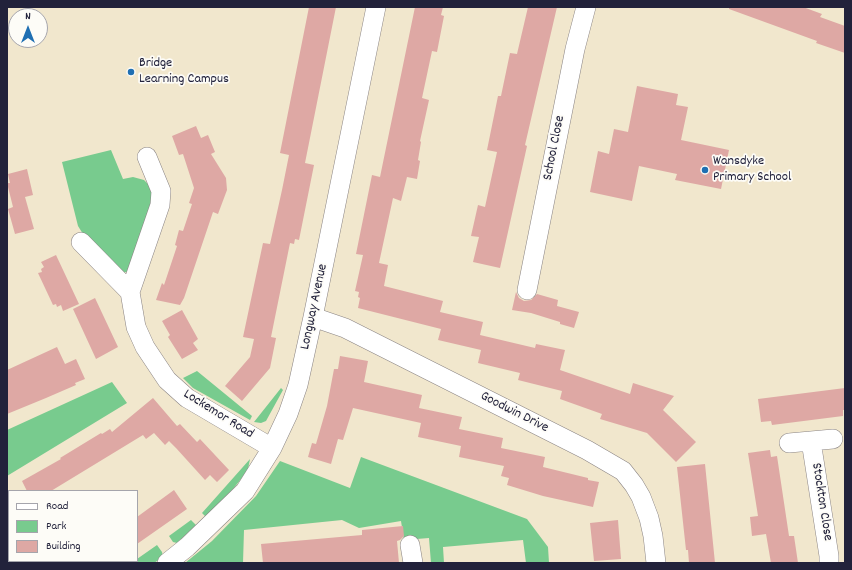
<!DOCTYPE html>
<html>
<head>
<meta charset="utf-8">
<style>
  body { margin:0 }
  #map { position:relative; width:852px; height:570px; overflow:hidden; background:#f1e7cd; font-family:Dekko,sans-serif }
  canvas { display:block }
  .frame { position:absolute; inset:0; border:8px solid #22223b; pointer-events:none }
  .legend { position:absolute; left:8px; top:490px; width:130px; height:72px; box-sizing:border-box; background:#fdfcf7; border:1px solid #a5a5ac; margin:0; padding:5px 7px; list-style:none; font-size:12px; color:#22223b }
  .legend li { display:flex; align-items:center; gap:8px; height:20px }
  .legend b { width:20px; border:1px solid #a5a5ac }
  .north { position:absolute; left:8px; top:8px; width:40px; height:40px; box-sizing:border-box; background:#fdfcf7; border:1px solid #a5a5ac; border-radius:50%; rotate:0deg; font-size:11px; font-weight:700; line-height:16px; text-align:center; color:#22223b }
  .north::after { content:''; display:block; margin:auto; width:14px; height:18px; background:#1f6fb2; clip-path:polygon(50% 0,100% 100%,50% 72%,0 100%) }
</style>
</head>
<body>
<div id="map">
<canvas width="852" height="570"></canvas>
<div class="frame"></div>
<ul class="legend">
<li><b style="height:5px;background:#fff"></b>Road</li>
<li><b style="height:11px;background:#78cb8e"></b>Park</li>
<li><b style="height:11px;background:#dea8a4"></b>Building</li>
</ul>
<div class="north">N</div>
</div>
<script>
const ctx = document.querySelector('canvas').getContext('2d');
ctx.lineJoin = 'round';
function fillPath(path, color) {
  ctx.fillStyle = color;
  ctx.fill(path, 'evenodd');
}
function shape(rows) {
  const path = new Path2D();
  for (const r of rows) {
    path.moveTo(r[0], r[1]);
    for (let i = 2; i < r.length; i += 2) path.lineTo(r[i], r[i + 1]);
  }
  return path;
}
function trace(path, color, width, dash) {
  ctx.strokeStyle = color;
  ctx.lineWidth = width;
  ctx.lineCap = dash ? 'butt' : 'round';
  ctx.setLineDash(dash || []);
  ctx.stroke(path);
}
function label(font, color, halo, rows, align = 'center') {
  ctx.font = font + ' Dekko,sans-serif';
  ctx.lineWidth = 3.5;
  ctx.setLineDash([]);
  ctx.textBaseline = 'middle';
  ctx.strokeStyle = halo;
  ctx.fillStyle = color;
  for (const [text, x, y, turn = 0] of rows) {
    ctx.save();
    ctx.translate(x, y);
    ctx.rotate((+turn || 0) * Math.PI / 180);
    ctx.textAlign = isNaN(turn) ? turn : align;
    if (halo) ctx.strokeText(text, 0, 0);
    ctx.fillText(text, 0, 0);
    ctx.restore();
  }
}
const green = shape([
  [111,150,123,179,133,177,144,180,153,189,154,201,129,271,123,273,83,234,78,226,62,162],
  [197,371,252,416,250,420,193,388,183,378],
  [112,382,127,403,7,476,7,430],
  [281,388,283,390,266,421,261,423,254,422],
  [361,457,527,519,548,547,549,563,526,563,523,540,443,547,444,563,431,563,429,538,404,540,401,521,359,528,342,520,244,530,243,563,185,563,212,541,256,496,280,461,350,488],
  [250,459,248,469,241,479,225,499,206,517,202,513],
  [191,520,196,525,177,543,173,542,169,536],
  [157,545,162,552,163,557,154,563,132,563,137,561,137,559]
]);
const building = shape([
  [309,7,336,7,305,163,314,165,299,240,295,239,294,244,290,243,271,337,276,338,270,368,242,401,225,386,250,357,254,339,243,337,263,243,270,244,282,190,289,155,280,153],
  [415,7,443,7,441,15,444,16,437,52,432,51,422,98,429,100,420,141,421,142,418,160,420,161,417,179,407,177,401,201,393,198,379,263,388,265,384,286,443,301,440,312,483,322,480,335,535,348,536,344,565,350,560,370,630,394,633,383,674,396,663,410,696,442,676,462,647,433,600,419,602,414,560,399,562,391,518,380,520,373,478,363,481,350,438,340,441,329,358,308,360,298,358,297,359,292,355,291,363,255,356,254,372,175,380,177],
  [528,7,557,7,525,145,527,146,500,268,473,262,479,237,471,236,478,205,485,207,497,152,487,150,498,96,501,96,510,53,517,54],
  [729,7,803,7,822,14,820,17,845,26,845,53,816,43,817,41,729,9],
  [637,86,678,94,676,105,688,107,681,140,729,150,721,189,675,180,677,174,639,166,632,201,590,192,598,151,609,154,614,129,628,132],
  [196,126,201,138,208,135,215,152,211,154,226,178,227,190,218,214,213,212,184,298,180,305,156,300,162,283,164,285,177,246,175,245,179,230,183,231,192,204,189,203,194,188,183,154,179,155,172,136],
  [27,169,33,195,25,197,34,229,15,234,8,209,13,207,7,183,10,183,8,174],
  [56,255,79,304,63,311,61,305,57,307,56,304,53,305,38,273,42,272,41,269,44,267,41,262],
  [516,292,519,298,524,301,531,300,537,294,558,300,557,306,579,312,574,328,560,324,560,322,531,313,512,310],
  [95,298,118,347,96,359,73,309],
  [182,310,198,339,193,343,198,350,182,359,168,337,170,335,162,321],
  [57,347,65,364,76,359,85,379,75,383,76,385,46,398,7,414,7,370],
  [340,356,368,361,364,382,422,395,419,408,462,417,459,429,503,438,501,448,545,457,543,467,588,478,588,480,599,482,593,507,543,496,507,485,509,478,501,476,504,466,459,457,461,446,418,437,421,423,353,408,343,440,338,439,331,464,308,457,312,443,316,444,327,406,334,369,338,369],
  [845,388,845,410,843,410,843,416,772,425,771,421,761,422,758,399],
  [153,398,177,426,180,424,197,442,200,439,229,470,217,482,210,475,205,480,176,448,169,441,165,445,154,433,146,439,143,435,51,491,27,491,22,481,61,459,60,458,101,433,102,434,110,429,112,432],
  [770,450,771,457,777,456,789,536,794,536,798,563,771,563,766,534,752,536,750,517,758,516,748,453],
  [705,464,715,563,689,563,688,550,686,550,677,467],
  [174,490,187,509,137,544,137,517],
  [618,520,621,559,594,561,590,523],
  [403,526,404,536,400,540,397,541,399,563,263,563,261,544,362,535,362,530]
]);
const minor = shape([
  [147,157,161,191,160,205,130,292,136,327,145,347,167,380,187,398,272,448],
  [81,242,130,292],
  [527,290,575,49,586,7],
  [313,317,345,328,587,450,623,471,634,485,641,497,649,518,653,536,656,563],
  [811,441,829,556,829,563],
  [789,443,833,439],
  [410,545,413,563],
  [167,563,187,547,245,491,272,448,288,414,298,385,313,317,376,7]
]);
const markers = [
  [131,72,4,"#1f6fb2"],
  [705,170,4,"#1f6fb2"]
];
const poiNames = [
  ["Bridge",139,64],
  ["Learning Campus",139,80],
  ["Wansdyke",713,162],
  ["Primary School",713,178]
];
const streetNames = [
  ["School Close",555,148,-79],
  ["Longway Avenue",315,307,-78],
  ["Goodwin Drive",514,413,27],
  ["Lockemor Road",218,415,32],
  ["Stockton Close",821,502,81]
];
fillPath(green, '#78cb8e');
fillPath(building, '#dea8a4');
trace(minor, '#8a8484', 20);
trace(minor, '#fff', 19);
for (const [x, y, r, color] of markers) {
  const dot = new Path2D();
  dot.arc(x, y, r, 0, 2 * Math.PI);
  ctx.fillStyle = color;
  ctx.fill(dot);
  trace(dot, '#fdfcf7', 1.5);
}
label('14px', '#22223b', '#fdfcf7', poiNames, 'left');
label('14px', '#22223b', '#fdfcf7', streetNames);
</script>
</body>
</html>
